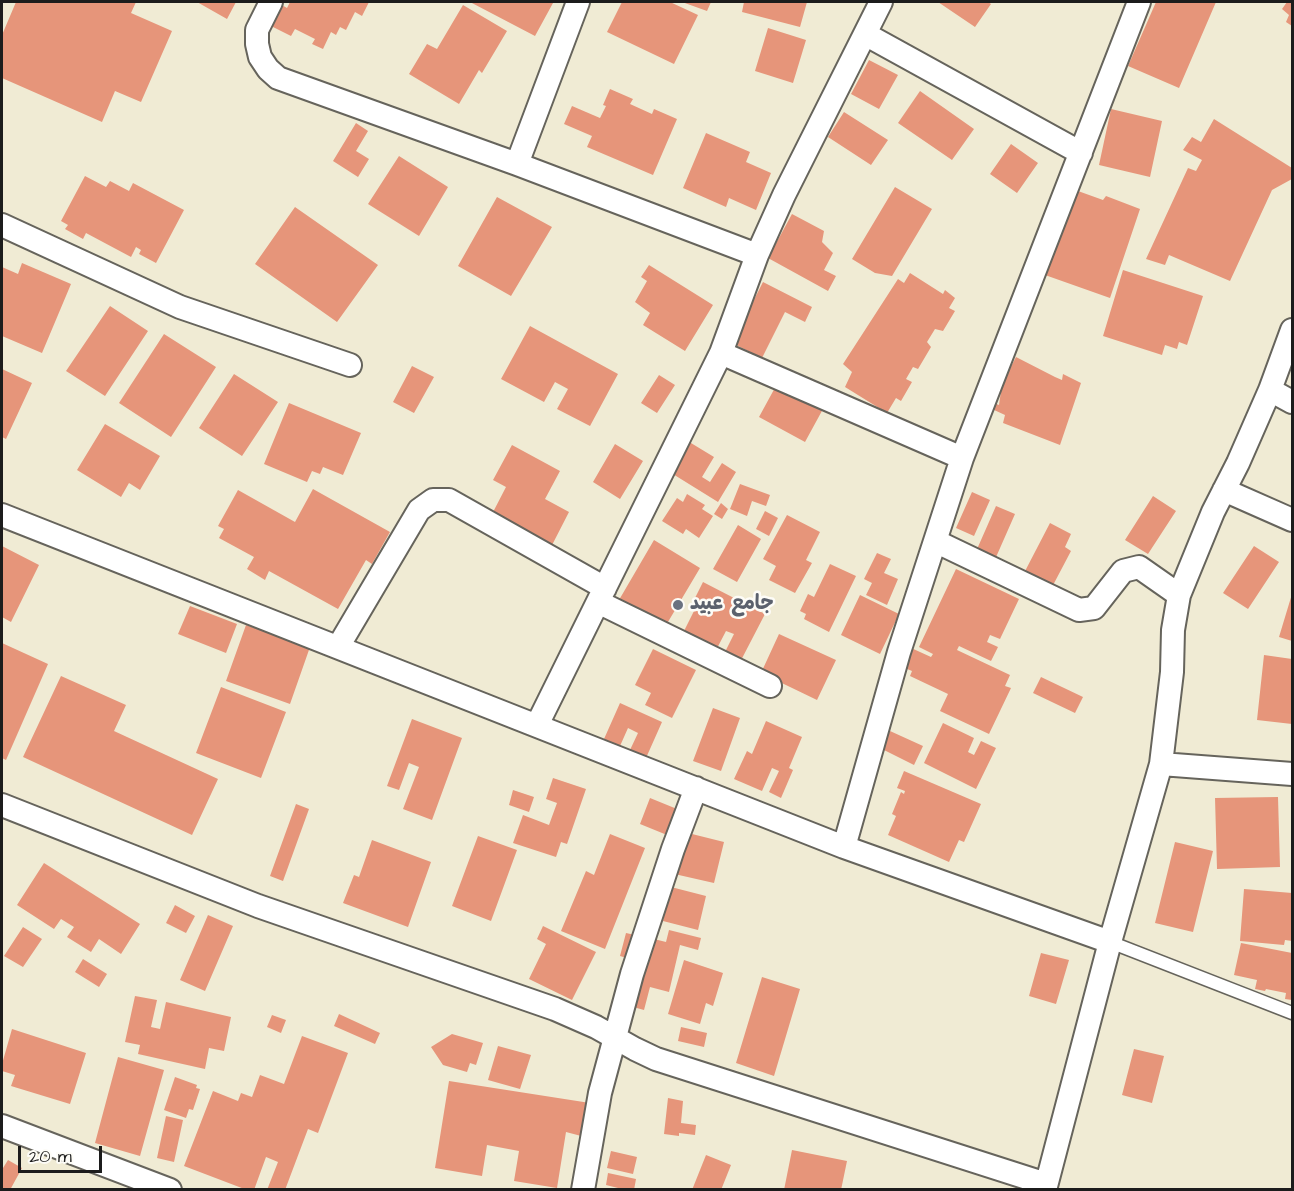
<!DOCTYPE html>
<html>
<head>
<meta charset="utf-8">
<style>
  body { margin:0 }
  #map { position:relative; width:1294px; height:1191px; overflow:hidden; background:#f0ebd4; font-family:"Architects Daughter",sans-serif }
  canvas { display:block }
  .frame { position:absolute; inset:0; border:3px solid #1c1c1c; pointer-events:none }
  .scale { position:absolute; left:18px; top:1146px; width:84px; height:27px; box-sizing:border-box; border:3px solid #1c1c1c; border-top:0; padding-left:8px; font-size:18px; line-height:21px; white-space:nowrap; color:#1c1c1c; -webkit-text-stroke:4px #fdfcf7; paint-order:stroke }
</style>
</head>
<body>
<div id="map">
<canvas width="1294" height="1191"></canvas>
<div class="frame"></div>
<div class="scale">20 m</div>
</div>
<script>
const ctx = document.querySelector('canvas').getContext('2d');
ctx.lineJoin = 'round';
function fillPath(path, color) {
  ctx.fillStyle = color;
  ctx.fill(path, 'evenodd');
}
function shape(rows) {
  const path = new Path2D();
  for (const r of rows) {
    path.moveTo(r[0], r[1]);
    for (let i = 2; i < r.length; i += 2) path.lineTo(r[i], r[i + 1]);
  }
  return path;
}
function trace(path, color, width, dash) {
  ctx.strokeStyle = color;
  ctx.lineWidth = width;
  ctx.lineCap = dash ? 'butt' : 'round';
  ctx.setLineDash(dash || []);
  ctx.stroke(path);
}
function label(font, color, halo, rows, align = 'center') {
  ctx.font = font + ' "Architects Daughter","Playpen Sans Arabic",sans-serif';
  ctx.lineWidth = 5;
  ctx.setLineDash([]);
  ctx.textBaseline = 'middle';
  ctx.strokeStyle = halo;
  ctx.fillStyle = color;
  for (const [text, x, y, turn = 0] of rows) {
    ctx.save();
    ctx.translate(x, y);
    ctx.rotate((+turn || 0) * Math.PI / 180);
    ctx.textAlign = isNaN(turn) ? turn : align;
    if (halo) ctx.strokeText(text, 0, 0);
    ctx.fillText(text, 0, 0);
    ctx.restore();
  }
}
const building = shape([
  [16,2,136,2,131,13,172,31,141,102,115,91,102,122,2,78,2,35],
  [197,2,236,2,227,19],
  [290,2,369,2,362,16,355,12,346,30,340,27,336,35,331,32,323,49,312,44,315,39,295,29,291,36,269,25,280,4,287,8],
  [470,2,551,2,553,3,535,36],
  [622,2,670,2,698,15,674,64,607,32],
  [682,2,711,2,707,11],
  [744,2,807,2,800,27,742,12],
  [938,2,988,2,991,4,975,27],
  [1156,2,1216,2,1179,88,1128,66],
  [1287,2,1292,2,1292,26,1286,22,1289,15,1282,9],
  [463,5,507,31,482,73,479,70,459,104,409,74,427,44,437,49],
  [768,28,806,40,793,83,755,71],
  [869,60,898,75,879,109,851,94],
  [610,89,633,99,630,104,652,114,654,109,677,119,653,175,587,147,592,136,564,124,572,106,600,118,606,106,603,105],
  [920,91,974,129,952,160,898,123],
  [1111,109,1162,121,1150,177,1099,165],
  [844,112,888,140,871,165,828,137],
  [1214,119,1292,168,1292,179,1272,190,1230,281,1169,255,1165,265,1146,259,1188,168,1196,171,1202,160,1183,150,1192,137,1201,142],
  [356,123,368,131,356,151,369,159,358,177,333,161],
  [706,133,750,152,746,162,771,173,756,210,729,198,726,207,683,188],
  [1011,144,1038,163,1017,193,990,174],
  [399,156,448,187,419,236,368,204],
  [85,176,106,187,110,181,129,191,133,183,184,210,156,263,139,254,141,250,136,247,131,257,86,233,83,239,65,229,68,225,61,221],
  [895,187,932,209,892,276,875,273,852,259],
  [1078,191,1103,200,1106,196,1140,209,1110,298,1045,275,1073,197],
  [497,197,552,227,511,296,458,266],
  [295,207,378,265,337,322,255,264],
  [792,214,824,231,822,242,833,253,824,270,836,276,828,291,768,258],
  [22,263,71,284,42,353,2,336,2,267,18,274],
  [649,265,713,305,685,351,643,325,650,313,635,302,647,281,641,277],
  [1123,270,1203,296,1187,345,1179,342,1177,349,1165,345,1162,355,1103,336],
  [910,273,943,294,945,290,955,298,949,308,955,311,943,331,935,329,927,342,931,347,918,369,913,367,906,379,912,382,901,401,896,398,887,413,845,387,852,372,843,364,898,279,904,283],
  [763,282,812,307,805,322,785,312,762,358,732,343],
  [110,306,148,331,105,396,66,371],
  [530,326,618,374,590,426,557,409,568,389,555,382,544,402,501,379],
  [164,334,216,367,171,437,119,403],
  [1016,357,1055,377,1062,380,1063,374,1081,383,1060,445,1003,423,1005,415,992,409,994,403,999,405,1002,384],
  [412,366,434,377,414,413,393,402],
  [2,369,32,383,6,439,2,437],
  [234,374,278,402,242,456,199,428],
  [659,375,675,385,657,413,641,403],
  [777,384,823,409,805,442,759,417],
  [289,403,361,433,343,475,323,467,320,474,312,471,307,482,264,464],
  [105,424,160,456,140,490,129,483,121,497,77,470],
  [686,440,714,457,702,477,710,482,722,463,736,472,718,502,668,471],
  [615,444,643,461,620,499,593,482],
  [512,445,560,471,545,499,569,512,550,549,491,516,506,487,493,480],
  [740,484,770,495,766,506,752,501,747,516,730,509],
  [313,489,390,532,372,564,366,560,338,609,269,571,265,580,247,569,254,557,219,538,224,529,218,526,238,490,295,522],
  [972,492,990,500,974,536,956,528],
  [687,494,705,505,702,509,713,516,699,538,686,529,683,534,662,521,677,498,683,502],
  [1153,496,1176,511,1148,554,1125,540],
  [721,503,728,509,722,519,714,514],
  [996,506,1015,514,993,564,974,556],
  [765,511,778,518,769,536,756,529],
  [787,515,820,532,806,560,812,563,795,593,769,580,776,566,763,559],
  [1050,523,1071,534,1065,547,1071,551,1051,589,1023,575],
  [738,525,761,539,737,582,713,569],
  [654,540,700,568,665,627,619,600],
  [2,546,39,565,11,622,2,617],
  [1254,546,1279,562,1248,609,1223,593],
  [877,553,891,559,884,573,898,579,887,605,866,595,872,583,864,579],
  [830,564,856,576,829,632,804,619,806,614,800,611,808,594,814,597],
  [956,569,1019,599,1000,639,990,635,987,642,998,647,991,661,959,646,957,650,1010,675,1005,686,1011,688,989,734,940,711,948,694,910,676,912,671,900,666,909,647,931,657,933,654,919,647],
  [703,582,765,614,737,668,721,660,734,634,726,631,713,656,680,639,696,607,692,604],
  [1292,594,1292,641,1279,637],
  [860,595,899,614,880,654,841,635],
  [190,606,237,624,226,653,178,634],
  [246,625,310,647,290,704,226,681],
  [779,634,836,660,817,700,761,673],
  [2,643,48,664,6,760,2,758],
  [653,649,696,670,672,718,645,705,651,693,635,685],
  [1264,655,1292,659,1292,724,1257,720],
  [61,676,126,705,114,731,218,779,192,835,23,757],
  [1041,677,1083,697,1075,713,1033,693],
  [221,687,286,712,261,778,196,753],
  [620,703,662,722,646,758,630,750,638,733,628,728,620,746,604,739],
  [713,708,740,718,721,771,693,761],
  [412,719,462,738,432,820,403,809,419,767,409,763,399,790,387,786],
  [766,721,802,737,789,768,793,770,781,798,769,792,779,771,772,768,762,791,734,779,747,751,752,754],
  [943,723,974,738,968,752,974,755,981,741,996,748,976,789,924,763],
  [890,731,923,746,914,765,882,749],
  [904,771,981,804,964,842,959,840,949,862,888,835,896,816,892,814,901,792,904,794,905,791,897,788],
  [553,778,586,789,567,844,561,842,556,857,513,843,523,815,549,825,557,803,546,799],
  [513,790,534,797,529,812,509,805],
  [1278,797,1280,867,1217,869,1215,798],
  [650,798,677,809,667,835,640,824],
  [296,804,309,809,283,881,270,876],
  [680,831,724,842,714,883,670,873],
  [610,834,645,848,605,949,561,931,586,871,594,875],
  [478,836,517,850,491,921,452,906],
  [372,840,431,862,408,927,343,903,354,875,359,877],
  [1175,842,1213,851,1193,932,1155,923],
  [44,863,140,924,121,954,99,939,91,952,67,937,74,927,61,919,54,929,17,905],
  [671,887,706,896,698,930,663,921],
  [1244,889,1292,893,1292,941,1285,940,1284,945,1240,941],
  [175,905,195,916,186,933,166,923],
  [208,915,233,926,205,991,180,980],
  [543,926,596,952,572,1000,529,979,546,944,537,939],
  [23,927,42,939,23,967,4,956],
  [669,930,701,938,698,950,680,945,669,992,650,987,644,1010,626,1005,650,938,666,942],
  [626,933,635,935,630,959,620,956],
  [1241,943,1292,953,1292,1000,1285,999,1286,993,1266,989,1265,991,1255,989,1257,980,1234,975],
  [1041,953,1069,960,1056,1004,1029,996],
  [83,959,107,974,99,987,75,972],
  [684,960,723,973,713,1006,706,1003,700,1024,668,1014],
  [762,977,800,989,774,1076,736,1063],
  [135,996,157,1000,151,1027,160,1029,166,1002,231,1017,224,1051,209,1048,205,1069,138,1054,140,1045,125,1042],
  [339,1014,380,1033,375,1044,334,1026],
  [272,1015,286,1020,281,1033,267,1027],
  [681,1027,707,1033,704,1047,678,1041],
  [12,1029,86,1053,70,1104,11,1086,15,1075,2,1071,2,1064],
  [452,1034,483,1043,476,1065,470,1063,467,1072,443,1065,431,1047],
  [302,1036,348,1053,318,1133,308,1129,285,1190,267,1190,278,1162,266,1157,254,1190,247,1190,184,1166,213,1091,238,1101,241,1093,252,1097,260,1075,284,1084],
  [498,1046,531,1055,520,1089,488,1080],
  [1134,1049,1164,1056,1152,1103,1122,1095],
  [118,1057,164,1070,140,1156,95,1143],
  [175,1077,197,1085,196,1088,200,1089,193,1110,189,1109,186,1118,164,1110],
  [449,1081,590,1103,585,1137,566,1132,557,1188,514,1181,519,1151,487,1145,482,1176,435,1168],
  [668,1098,683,1101,681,1123,696,1125,695,1135,679,1133,679,1136,664,1134],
  [166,1116,183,1120,174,1162,157,1158],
  [792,1150,847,1161,841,1190,784,1190],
  [611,1151,637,1157,633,1174,607,1168],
  [706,1155,731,1165,721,1190,692,1190],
  [8,1160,22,1168,10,1190,2,1190,2,1167,3,1168],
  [608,1173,636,1179,634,1190,626,1190,606,1185]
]);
const service = shape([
  [1110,942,1292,1013]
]);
const minor = shape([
  [271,2,257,30,257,44,260,57,268,69,278,78,517,164,757,255],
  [865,34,1081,153],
  [517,164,578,2],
  [2,225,180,307,350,365],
  [721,353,962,458],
  [1270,390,1292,402],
  [1224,490,1292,520],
  [2,515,844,847,1110,942],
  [935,541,1079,610,1094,608,1123,571,1139,567,1179,595],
  [598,602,770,686],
  [338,647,419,510,433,500,449,500,605,588],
  [537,725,721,353,757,255,784,195,881,2],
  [1161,764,1292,774],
  [2,805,258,906,555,1009,596,1027,635,1049,656,1059,1046,1184],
  [844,847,899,652,962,458,1139,2],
  [2,1126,170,1190],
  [583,1190,600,1093,632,974,673,849,696,788],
  [1045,1190,1110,942,1161,764,1172,672,1173,630,1179,595,1213,512,1238,463,1270,390,1292,330]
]);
const markers = [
  [678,605,6,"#6b7280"]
];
const worshipNames = [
  ["جامع عبيد",690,605]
];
fillPath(building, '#e6957a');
trace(service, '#66645c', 15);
trace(minor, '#66645c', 26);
trace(service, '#fff', 12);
trace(minor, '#fff', 22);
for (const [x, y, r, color] of markers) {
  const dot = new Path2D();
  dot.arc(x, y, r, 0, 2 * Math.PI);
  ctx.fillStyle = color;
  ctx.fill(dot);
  trace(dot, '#fdfcf7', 2);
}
label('bold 20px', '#5b616d', '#fdfcf7', worshipNames, 'left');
</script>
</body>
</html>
